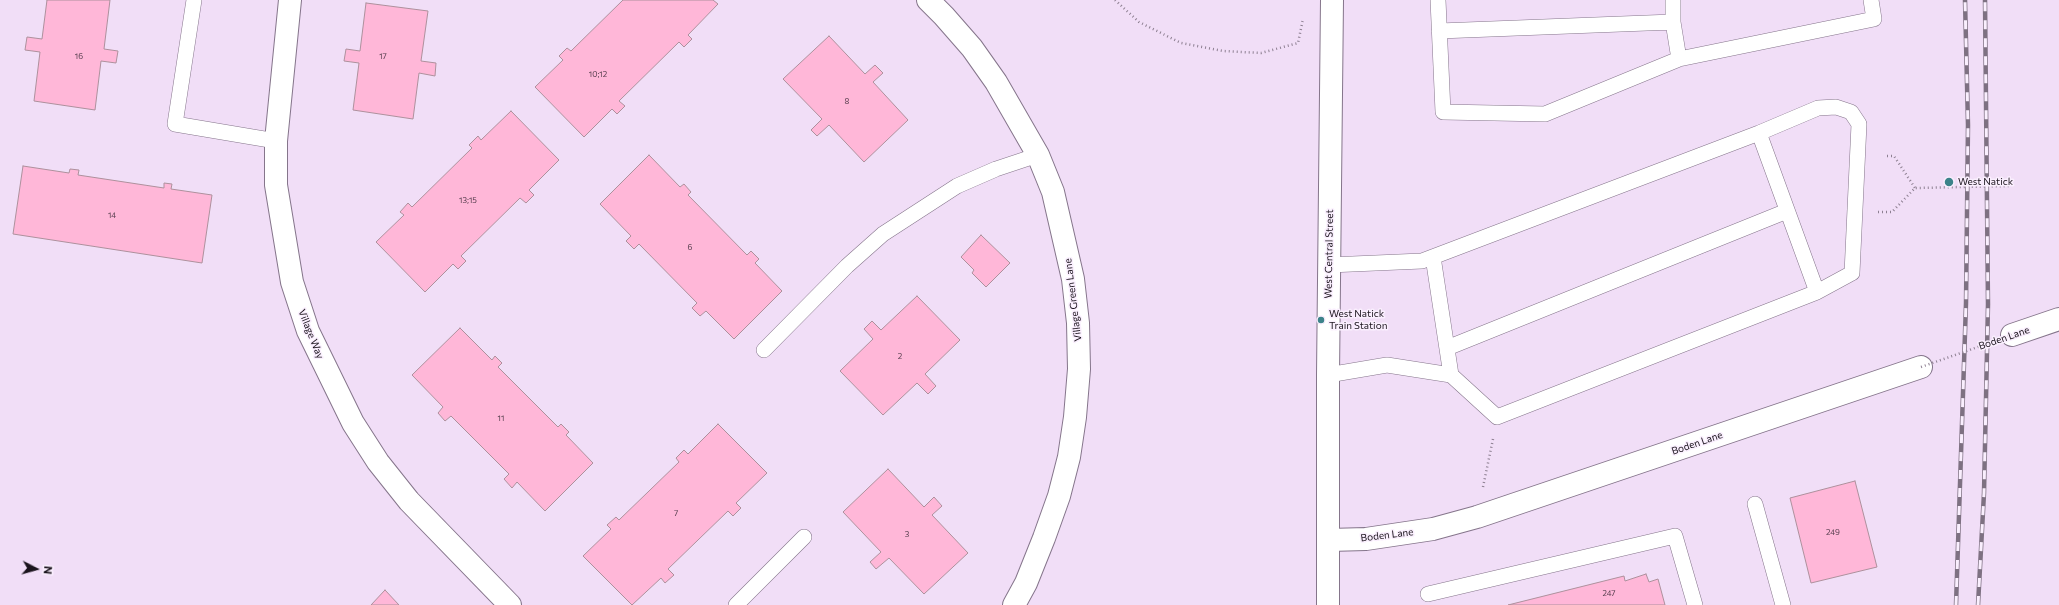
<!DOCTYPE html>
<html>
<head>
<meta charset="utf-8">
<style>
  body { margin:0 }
  #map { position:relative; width:2059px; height:605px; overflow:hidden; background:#f1def7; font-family:Commissioner,sans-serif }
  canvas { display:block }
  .north { position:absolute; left:16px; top:549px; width:40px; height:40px; -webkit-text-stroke:3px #faeffe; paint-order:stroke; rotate:96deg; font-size:11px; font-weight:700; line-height:16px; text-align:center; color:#1b141d }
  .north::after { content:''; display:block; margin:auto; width:14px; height:18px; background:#1b141d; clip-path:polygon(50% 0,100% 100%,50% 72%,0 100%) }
</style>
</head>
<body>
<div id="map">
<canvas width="2059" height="605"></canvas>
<div class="north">N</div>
</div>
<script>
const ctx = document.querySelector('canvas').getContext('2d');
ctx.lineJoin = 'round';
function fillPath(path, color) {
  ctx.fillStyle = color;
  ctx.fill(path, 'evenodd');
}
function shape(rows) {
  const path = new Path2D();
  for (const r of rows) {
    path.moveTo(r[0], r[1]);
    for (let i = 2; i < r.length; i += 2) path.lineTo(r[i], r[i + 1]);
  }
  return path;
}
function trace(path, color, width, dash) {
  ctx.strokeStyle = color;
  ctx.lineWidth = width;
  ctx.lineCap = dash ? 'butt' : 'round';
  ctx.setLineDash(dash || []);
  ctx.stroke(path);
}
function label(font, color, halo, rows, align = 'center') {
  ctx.font = font + ' Commissioner,sans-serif';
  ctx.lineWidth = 3;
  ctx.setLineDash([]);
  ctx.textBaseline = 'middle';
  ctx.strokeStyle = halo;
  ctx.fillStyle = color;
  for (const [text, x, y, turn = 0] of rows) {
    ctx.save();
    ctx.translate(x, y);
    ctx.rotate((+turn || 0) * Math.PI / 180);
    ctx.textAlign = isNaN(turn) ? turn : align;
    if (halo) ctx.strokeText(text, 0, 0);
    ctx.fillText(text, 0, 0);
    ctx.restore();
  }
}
const building = shape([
  [47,0,110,0,104,49,118,51,116,63,101,61,95,110,34,101,40,52,25,50,27,37,42,39,47,0],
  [623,0,713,0,718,4,688,35,692,39,684,47,679,42,619,101,625,106,617,114,612,109,584,137,535,87,563,60,559,56,567,48,571,51,623,0],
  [366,3,428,11,421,61,436,63,435,76,419,73,413,119,353,110,359,63,344,61,346,49,360,51,366,3],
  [829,36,865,74,875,65,883,73,873,82,908,120,864,162,829,125,817,136,811,130,822,119,783,79,829,36],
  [511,111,559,160,529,190,534,195,526,203,520,198,461,256,466,261,458,269,453,264,425,292,376,242,404,215,400,212,408,203,412,207,472,148,469,145,478,136,481,140,511,111],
  [649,155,680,187,684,184,691,192,688,195,747,255,751,251,759,259,755,263,782,291,734,339,706,311,700,316,692,308,697,303,639,244,634,249,626,241,631,236,600,204,649,155],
  [23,166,69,173,70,169,79,170,78,175,164,188,164,183,172,184,171,189,212,195,202,263,13,234,23,166],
  [981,235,1010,263,986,287,972,273,974,270,961,257,981,235],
  [917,296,960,340,925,374,936,386,928,394,917,383,883,415,840,371,873,339,864,329,872,321,881,330,917,296],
  [460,328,492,360,495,356,502,363,498,367,558,427,561,424,569,432,566,435,593,463,545,511,517,482,512,488,504,479,509,474,451,416,445,421,438,413,443,407,412,375,460,328],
  [718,424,767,473,736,503,741,508,733,516,728,511,668,569,674,575,665,583,661,578,632,605,583,556,611,529,607,525,616,517,619,520,679,462,676,458,684,450,688,454,718,424],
  [888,469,924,507,934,497,942,506,932,515,968,553,924,594,889,558,876,569,870,562,881,552,843,512,888,469],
  [1855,481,1877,567,1811,583,1790,498,1855,481],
  [1646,574,1649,582,1658,579,1665,605,1508,605,1624,576,1625,581,1646,574],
  [385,590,399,605,371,605,385,590]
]);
const path = shape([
  [1115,0,1139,22,1181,43,1223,51,1261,53,1298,43,1303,19],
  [1887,156,1894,156,1915,188],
  [1878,212,1892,212,1915,188,2010,186],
  [1483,487,1493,439]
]);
const service = shape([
  [194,0,175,124,276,141],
  [1438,0,1443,112,1545,114,1679,59,1874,19,1871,0],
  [1673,0,1673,22,1679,59],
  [1439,31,1673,22],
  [1759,133,1818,108,1836,107,1851,112,1859,124,1852,273,1817,292],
  [1433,257,1451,375],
  [1447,348,1787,211],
  [764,350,847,266,883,234,957,186,996,169,1038,155],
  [1328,375,1387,365,1451,375,1497,417,1817,292,1759,133,1422,261,1329,265],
  [1755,504,1783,605],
  [1428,594,1675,536,1695,605],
  [736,605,804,537]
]);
const minor = shape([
  [290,0,276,141,276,185,292,282,308,331,353,423,378,462,409,501,510,605],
  [928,0,944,16,972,48,996,82,1038,155,1053,192,1073,279,1078,323,1079,369,1075,417,1069,457,1059,496,1044,538,1026,583,1014,605],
  [2012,335,2059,319],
  [1329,540,1366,539,1433,529,1477,517,1921,367]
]);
const secondary = shape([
  [1328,605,1328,375,1332,0]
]);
const rail = shape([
  [1956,605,1966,303,1968,125,1965,0],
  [1978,605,1984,493,1988,304,1985,0]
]);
const pathBridge = shape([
  [1921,367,2012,335]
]);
const markers = [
  [1949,182,5,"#3c838a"],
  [1321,320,4,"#3c838a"]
];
const numberNames = [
  ["16",79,56],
  ["17",383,56],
  ["10;12",598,74],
  ["8",847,101],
  ["13;15",468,200],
  ["14",112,215],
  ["6",690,247],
  ["2",900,356],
  ["11",501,418],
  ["7",676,513],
  ["249",1833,532],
  ["3",907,534],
  ["247",1609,593]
];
const poiNames = [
  ["West Natick",1958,182],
  ["West Natick",1329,314],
  ["Train Station",1329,326]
];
const streetNames = [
  ["West Central Street",1329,254,-89],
  ["Village Green Lane",1073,300,-97],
  ["Village Way",311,334,68],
  ["Boden Lane",2004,338,-19],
  ["Boden Lane",1697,443,-19],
  ["Boden Lane",1387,535,-7]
];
fillPath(building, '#ffb7d8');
trace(building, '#ad909c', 1);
trace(service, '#85758b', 16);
trace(minor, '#85758b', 24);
trace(secondary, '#85758b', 24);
trace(path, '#8e8092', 2.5, [1, 3]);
trace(service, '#fff', 15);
trace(minor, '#fff', 22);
trace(secondary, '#fff', 22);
trace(rail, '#7e7182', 4.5);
trace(rail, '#faeffe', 3, [9]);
trace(pathBridge, '#8e8092', 2.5, [1, 3]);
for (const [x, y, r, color] of markers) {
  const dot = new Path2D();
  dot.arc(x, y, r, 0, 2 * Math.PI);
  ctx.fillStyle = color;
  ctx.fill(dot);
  trace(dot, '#faeffe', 1.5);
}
label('8px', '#543d4c', null, numberNames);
label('10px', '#1b141d', '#faeffe', poiNames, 'left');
label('10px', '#1b141d', '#faeffe', streetNames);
</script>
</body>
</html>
